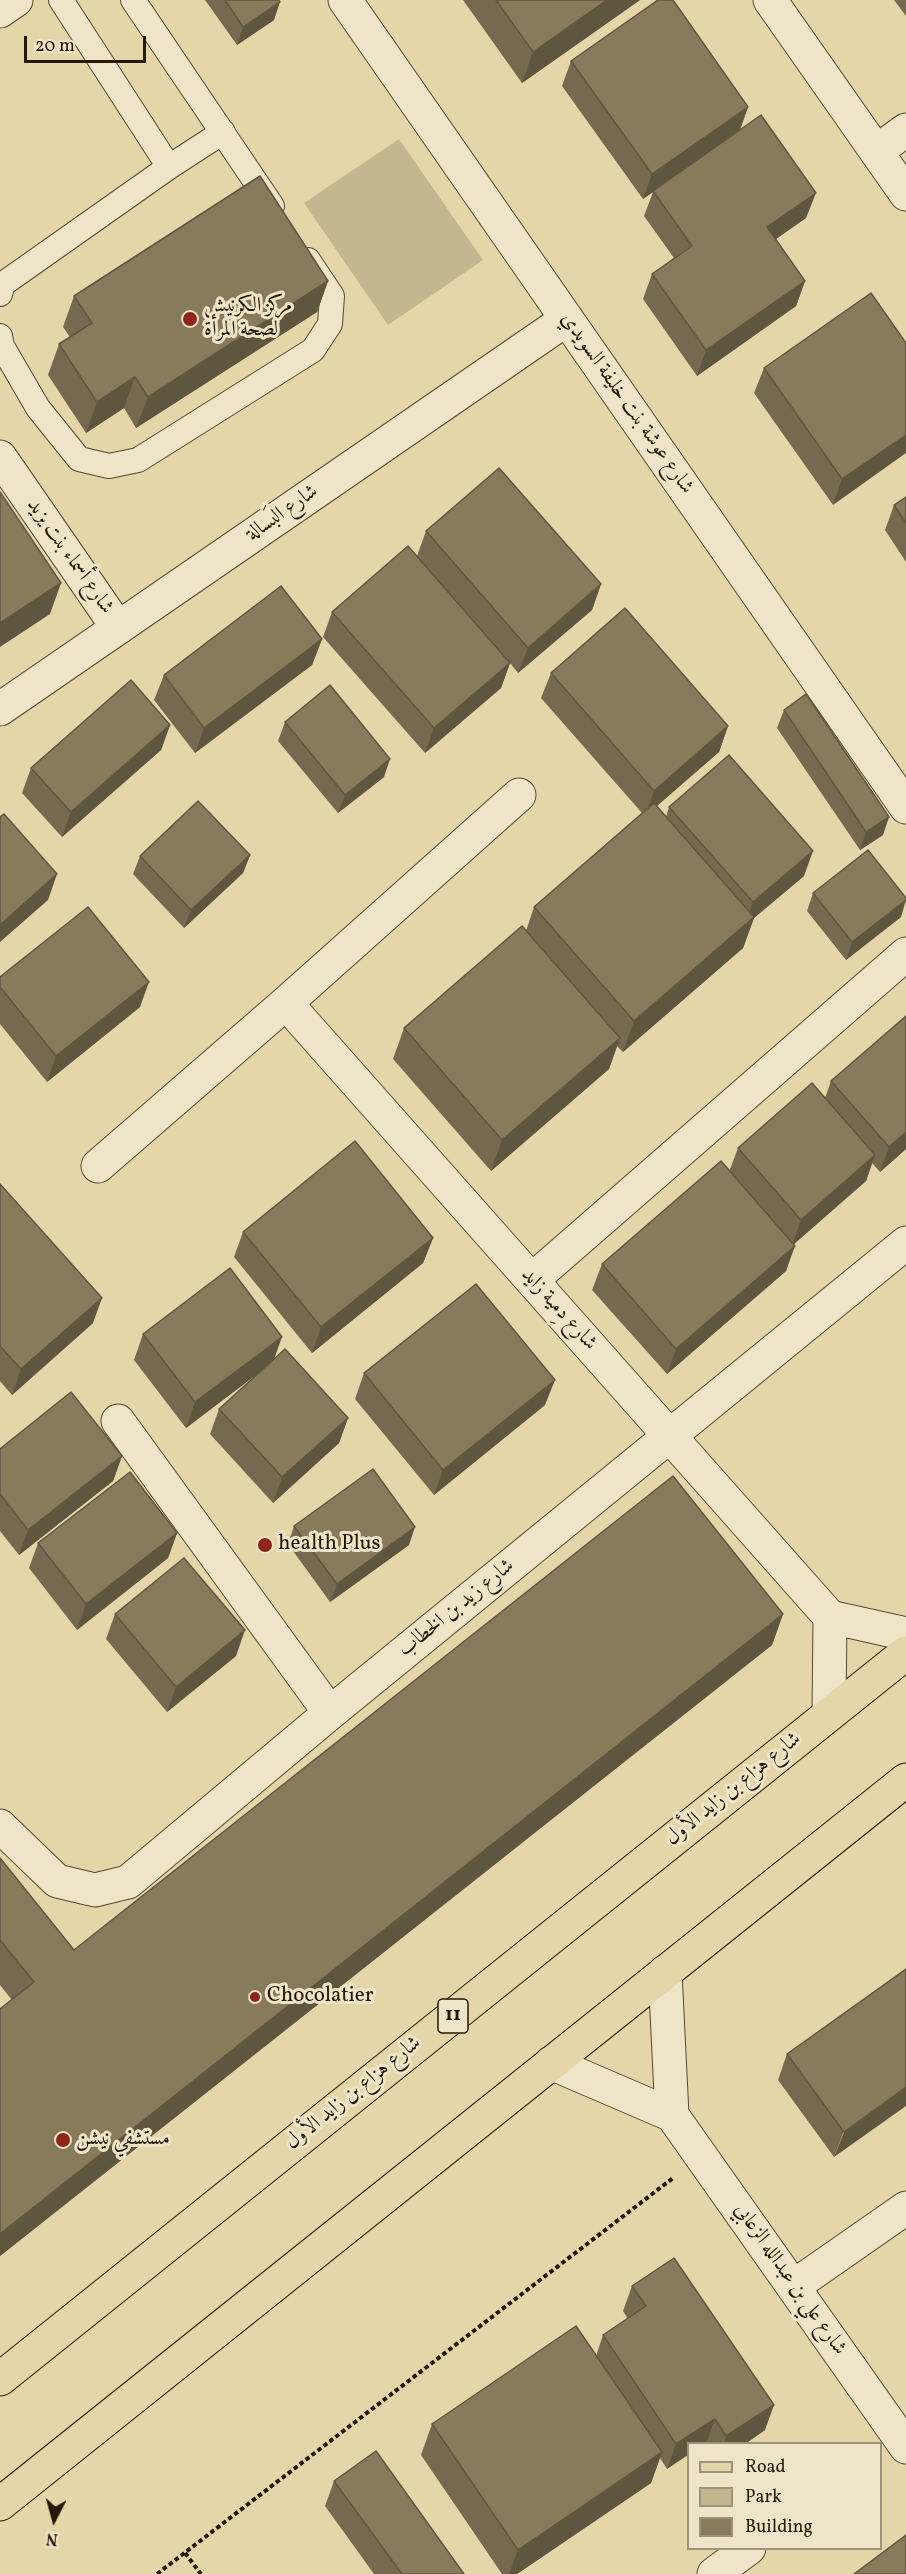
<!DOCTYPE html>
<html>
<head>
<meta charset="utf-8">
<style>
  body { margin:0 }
  #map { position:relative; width:906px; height:2574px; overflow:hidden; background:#e5d6aa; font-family:Vollkorn,serif }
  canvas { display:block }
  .legend { position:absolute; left:687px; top:2442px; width:195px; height:108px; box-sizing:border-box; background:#eee4c8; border:2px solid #9d927b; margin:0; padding:8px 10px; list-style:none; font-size:18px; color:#241807 }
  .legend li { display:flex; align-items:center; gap:12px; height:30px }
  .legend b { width:30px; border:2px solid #9d927b }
  .north { position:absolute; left:24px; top:2490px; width:60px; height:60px; -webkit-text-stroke:4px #eee4c8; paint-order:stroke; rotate:186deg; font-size:16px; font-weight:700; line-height:24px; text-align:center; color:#241807 }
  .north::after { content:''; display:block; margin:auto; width:21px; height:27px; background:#241807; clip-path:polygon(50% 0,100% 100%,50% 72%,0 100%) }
  .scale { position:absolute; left:24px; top:36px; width:122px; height:27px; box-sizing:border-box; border:3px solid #241807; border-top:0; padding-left:8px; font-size:18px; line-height:21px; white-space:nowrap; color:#241807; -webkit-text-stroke:4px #eee4c8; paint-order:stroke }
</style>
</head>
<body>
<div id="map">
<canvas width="906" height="2574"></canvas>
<ul class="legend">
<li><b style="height:8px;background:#e5d6aa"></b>Road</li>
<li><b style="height:16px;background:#c4b68e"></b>Park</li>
<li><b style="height:16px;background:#887b5c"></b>Building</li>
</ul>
<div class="north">N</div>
<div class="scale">20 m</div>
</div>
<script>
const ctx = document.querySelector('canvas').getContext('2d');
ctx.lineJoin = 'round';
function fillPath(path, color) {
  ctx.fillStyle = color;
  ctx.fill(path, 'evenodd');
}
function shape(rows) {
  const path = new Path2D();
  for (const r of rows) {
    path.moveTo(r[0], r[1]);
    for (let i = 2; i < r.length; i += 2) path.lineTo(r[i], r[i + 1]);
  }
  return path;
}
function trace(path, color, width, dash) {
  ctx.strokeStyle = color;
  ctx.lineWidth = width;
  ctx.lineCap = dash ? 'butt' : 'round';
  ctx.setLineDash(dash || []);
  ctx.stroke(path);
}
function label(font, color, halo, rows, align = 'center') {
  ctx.font = font + ' Vollkorn,Amiri,serif';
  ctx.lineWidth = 6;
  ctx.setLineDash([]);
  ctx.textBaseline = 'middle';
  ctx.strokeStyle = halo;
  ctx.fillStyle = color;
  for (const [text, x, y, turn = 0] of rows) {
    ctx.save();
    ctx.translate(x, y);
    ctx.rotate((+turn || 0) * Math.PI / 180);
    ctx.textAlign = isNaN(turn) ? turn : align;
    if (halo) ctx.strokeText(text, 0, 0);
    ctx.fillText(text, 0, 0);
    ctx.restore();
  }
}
const green = shape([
  [399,139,483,260,388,325,304,203]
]);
const path = shape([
  [185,2553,201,2574],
  [157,2574,673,2178]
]);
const lane = shape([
  [61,0,169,167],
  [133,0,272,206],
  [0,294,3,284,169,167,223,132],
  [0,336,2,346,38,408,79,459,109,466,138,460,313,350,330,324,332,296,308,260]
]);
const street = shape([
  [345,0,906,807],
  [770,0,906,194],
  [0,11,16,0],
  [877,151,906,130],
  [0,457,118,628],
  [0,709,567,319],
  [286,1003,830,1617,906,1634],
  [98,1166,286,1003,519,795],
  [532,1280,906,954],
  [118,1421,330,1713],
  [829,1714,830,1617],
  [0,1826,57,1881,95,1890,128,1882,330,1713,906,1243],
  [665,1972,672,2115],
  [551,2063,672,2115,906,2447],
  [794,2286,906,2208],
  [714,2574,749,2548]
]);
const primary = shape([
  [0,2379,906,1653],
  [0,2504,906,1780]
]);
const wall = shape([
  [205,0,279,0,274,20,237,45],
  [463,0,640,0,522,83],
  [894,0,906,0,906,16],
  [571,61,748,107,740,130,806,218,776,239,805,281,796,306,697,376,643,299,652,274,674,258,644,216,653,192,643,199,562,86],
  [328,281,317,312,136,428,124,408,86,433,48,375,59,344,70,337,63,327,74,296],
  [906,343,833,505,754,393,764,368],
  [906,497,906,562,885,530,894,505],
  [426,531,601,584,592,610,518,673,510,663,501,688,425,753,323,637,332,612,417,556],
  [322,639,312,665,195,753,154,700,164,675],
  [551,673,728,726,719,752,657,806,666,817,669,807,804,876,754,918,743,948,623,1052,617,1046,609,1069,491,1171,393,1059,404,1028,526,931,534,907,642,813,541,698],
  [784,710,883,835,860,850,777,728],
  [285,722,384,777,338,813,278,741],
  [170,725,161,750,62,837,22,793,31,768],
  [250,855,243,873,184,928,133,874,140,856],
  [813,893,901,917,846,960,807,911],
  [0,977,140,1007,47,1082,0,1024],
  [831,1081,906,1149,880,1172,872,1163,866,1181,793,1244,786,1271,667,1374,592,1290,602,1264,729,1172,738,1148,825,1098],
  [0,1184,93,1323,12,1395,0,1381],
  [243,1232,433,1238,423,1263,312,1353,234,1257],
  [143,1334,273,1361,348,1418,339,1443,273,1503,210,1434,219,1409,265,1368,186,1428,134,1360],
  [364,1373,545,1405,434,1495,355,1399],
  [0,1449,122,1456,113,1481,19,1555,0,1531],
  [294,1526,409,1545,330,1602,288,1544],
  [177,1533,168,1558,77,1630,29,1568,38,1543],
  [115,1614,236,1656,167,1712,106,1639],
  [783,1614,772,1645,0,2256,0,2009,12,2000,0,1985,0,1858,74,1950],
  [906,1969,834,2157,778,2080,787,2054],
  [632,2286,765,2430,745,2444,688,2444,667,2469,660,2458,651,2483,517,2574,502,2574,421,2455,432,2424,596,2356,603,2335,628,2319,623,2311],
  [334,2481,464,2574,374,2574,325,2506]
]);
const shadedWall = shape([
  [607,0,640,0,522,83,533,52],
  [280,2,274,20,237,45,243,27],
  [748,107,739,132,653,191,653,192,643,199,652,174],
  [816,193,806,218,757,252,767,227],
  [328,281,317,312,136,428,148,397],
  [805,281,796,306,697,376,706,350],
  [135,377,124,408,86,433,97,402],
  [906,435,906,453,833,505,842,479],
  [61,583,50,614,0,647,0,623],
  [601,584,592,610,518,673,528,648],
  [322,639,312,665,195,753,204,728],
  [510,663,501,688,425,753,434,728],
  [170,725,161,750,62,837,71,812],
  [728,726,719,752,645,816,654,791],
  [390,759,384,777,338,813,345,795],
  [889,817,883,835,860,850,866,832],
  [813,851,804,876,754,918,743,948,623,1052,634,1021,744,926,753,902],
  [250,855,243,873,184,928,191,910],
  [57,874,48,900,0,942,0,925],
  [906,900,901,917,846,960,852,942],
  [149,982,140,1007,47,1082,56,1056],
  [620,1038,609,1069,491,1171,502,1140],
  [906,1132,906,1149,880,1172,889,1147],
  [875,1155,866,1181,792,1246,801,1220],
  [433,1238,423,1263,312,1353,321,1327],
  [795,1246,786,1271,667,1374,676,1349],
  [102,1298,93,1323,12,1395,21,1369],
  [282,1337,273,1362,186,1428,195,1402],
  [555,1380,545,1405,434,1495,443,1470],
  [348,1418,339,1443,273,1503,282,1477],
  [122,1456,113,1481,19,1555,28,1530],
  [415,1527,409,1545,330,1602,337,1584],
  [177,1533,168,1558,77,1630,86,1604],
  [783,1614,772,1645,0,2256,0,2234],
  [245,1630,236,1656,167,1712,176,1687],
  [906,2087,906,2106,834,2157,844,2132],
  [774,2405,765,2430,745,2444,724,2444,726,2436],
  [715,2419,706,2444,688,2444,688,2455,667,2469,676,2444],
  [662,2452,651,2483,517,2574,509,2574,518,2550]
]);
const building = shape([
  [225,0,279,0,280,2,243,27,225,0],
  [496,0,607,0,533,52,496,0],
  [658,0,673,0,748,107,652,174,571,61,658,0],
  [761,115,816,193,767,227,805,281,706,350,652,274,692,246,653,191,761,115],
  [260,176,328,281,148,397,135,377,97,402,59,344,92,323,74,296,260,176],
  [871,293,906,343,906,435,842,479,764,368,871,293],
  [499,468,601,584,528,648,426,531,499,468],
  [0,492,61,583,0,623,0,492],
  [906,497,906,523,894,505,906,497],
  [408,546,510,663,434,728,332,612,408,546],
  [281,586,322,639,204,728,164,675,281,586],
  [625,608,728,726,654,791,551,673,625,608],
  [131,680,170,725,71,812,31,768,131,680],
  [330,685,390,759,345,795,285,722,330,685],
  [806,694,889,817,866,832,784,710,806,694],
  [729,755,813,851,753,902,669,807,729,755],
  [198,801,250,855,191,910,140,856,198,801],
  [654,803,754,917,634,1021,534,907,654,803],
  [4,814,57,874,0,925,0,817,4,814],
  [868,850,906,898,906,900,852,942,813,893,868,850],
  [88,907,149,982,56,1056,0,987,0,977,88,907],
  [522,926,620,1038,502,1140,404,1028,522,926],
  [906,1016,906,1132,889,1147,831,1081,906,1016],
  [812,1083,875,1155,801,1220,738,1148,812,1083],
  [355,1141,433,1238,321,1327,243,1232,355,1141],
  [721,1161,795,1246,676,1349,602,1264,721,1161],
  [0,1184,102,1298,21,1369,0,1346,0,1184],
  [230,1268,282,1337,195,1402,143,1334,230,1268],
  [476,1284,555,1380,443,1470,364,1373,476,1284],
  [285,1349,348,1418,282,1477,219,1409,285,1349],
  [71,1392,122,1456,28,1530,0,1494,0,1449,71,1392],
  [373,1469,415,1527,337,1584,294,1526,373,1469],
  [130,1472,177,1533,86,1604,38,1543,130,1472],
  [673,1476,783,1614,0,2234,0,2009,34,1982,0,1940,0,1858,74,1950,673,1476],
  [184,1558,245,1630,176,1687,115,1614,184,1558],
  [906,1969,906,2087,844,2132,787,2054,906,1969],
  [674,2258,774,2405,726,2436,715,2419,676,2444,603,2335,646,2306,632,2286,674,2258],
  [576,2326,662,2452,518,2550,432,2424,576,2326],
  [376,2451,464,2574,402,2574,334,2481,376,2451],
  [906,2535,906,2574,854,2574,906,2535]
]);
const markers = [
  [190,319,8,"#8f2418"],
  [265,1545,8,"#8f2418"],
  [255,1997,6,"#8f2418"],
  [63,2140,8,"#8f2418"]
];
const shields = [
  [453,2016,30]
];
const shieldNames = [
  ["11",453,2016]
];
const poiNames = [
  ["مركز الكرنيش",204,307],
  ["لصحة المرأة",204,331],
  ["health Plus",278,1545],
  ["Chocolatier",267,1997],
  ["مستشفي نيشن",76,2140]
];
const streetNames = [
  ["شارع عوشة بنت خليفة السويدي",626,404,55],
  ["شارع البَسالة",283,514,-35],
  ["شارع أسماء بنت يزيد",69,557,55],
  ["شارع دِمية زايد",558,1310,48],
  ["شارع زيد بن الخطاب",457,1609,-39],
  ["شارع هزاع بن زايد الأول",734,1790,-39],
  ["شارع هزاع بن زايد الأول",354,2094,-39],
  ["شارع علي بن عبدالله الزعابي",789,2280,55]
];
fillPath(green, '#c4b68e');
trace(lane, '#544830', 26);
trace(street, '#544830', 35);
trace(primary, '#241807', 35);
trace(path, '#241807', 4, [4.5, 3]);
trace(lane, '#eee4c8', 24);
trace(street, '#eee4c8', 33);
trace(primary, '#e5d6aa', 33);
fillPath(wall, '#756a4f');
fillPath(shadedWall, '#5f5640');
fillPath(building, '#887b5c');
trace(building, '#5f5640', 1.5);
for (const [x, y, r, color] of markers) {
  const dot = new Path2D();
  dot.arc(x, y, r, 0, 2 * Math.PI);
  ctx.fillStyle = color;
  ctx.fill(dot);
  trace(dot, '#eee4c8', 2);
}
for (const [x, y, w] of shields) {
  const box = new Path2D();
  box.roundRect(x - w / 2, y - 17, w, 34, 4.5);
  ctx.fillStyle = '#eee4c8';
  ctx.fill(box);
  trace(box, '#241807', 1.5);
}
label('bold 20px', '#241807', null, shieldNames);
label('21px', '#241807', '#eee4c8', poiNames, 'left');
label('21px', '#241807', '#eee4c8', streetNames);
</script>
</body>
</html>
